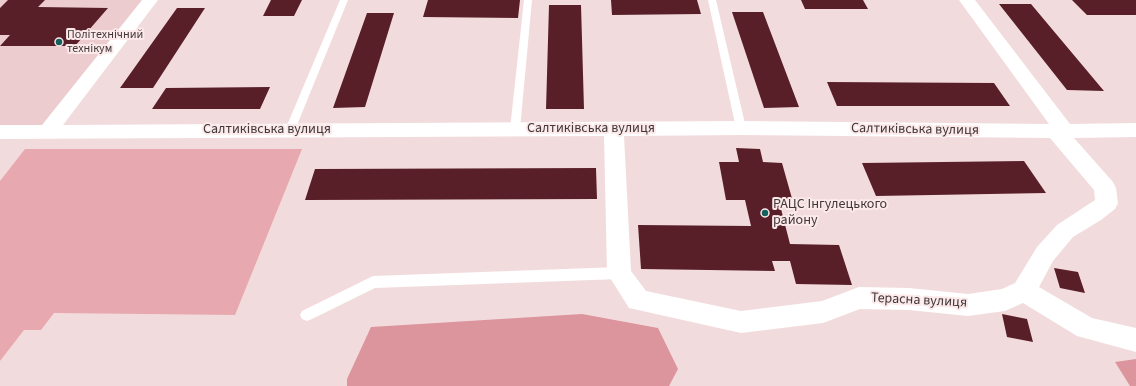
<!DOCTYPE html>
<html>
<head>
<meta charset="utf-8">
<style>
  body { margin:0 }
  canvas { display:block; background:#f2dbdc }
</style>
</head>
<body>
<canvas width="1136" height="386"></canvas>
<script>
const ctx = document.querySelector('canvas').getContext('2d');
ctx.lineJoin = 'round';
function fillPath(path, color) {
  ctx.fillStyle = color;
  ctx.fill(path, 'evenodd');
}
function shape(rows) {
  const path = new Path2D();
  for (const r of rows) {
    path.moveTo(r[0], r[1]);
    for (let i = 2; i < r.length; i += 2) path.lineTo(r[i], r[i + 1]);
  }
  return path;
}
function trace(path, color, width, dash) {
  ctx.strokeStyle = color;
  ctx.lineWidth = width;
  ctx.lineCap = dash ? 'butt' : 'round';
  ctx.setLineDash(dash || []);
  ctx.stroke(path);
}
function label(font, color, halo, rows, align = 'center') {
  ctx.font = font + ' "Source Sans 3",sans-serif';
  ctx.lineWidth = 4;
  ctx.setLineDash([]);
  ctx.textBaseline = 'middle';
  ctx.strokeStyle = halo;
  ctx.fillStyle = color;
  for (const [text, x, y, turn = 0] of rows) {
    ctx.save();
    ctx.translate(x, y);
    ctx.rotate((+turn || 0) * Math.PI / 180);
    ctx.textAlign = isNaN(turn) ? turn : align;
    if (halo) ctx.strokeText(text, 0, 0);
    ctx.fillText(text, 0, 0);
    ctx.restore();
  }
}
const built = shape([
  [0,0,150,0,47,132,0,132]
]);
const green = shape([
  [25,149,302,149,235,315,54,313,41,330,24,330,0,361,0,181]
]);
const forest = shape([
  [582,314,658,328,678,369,669,386,347,386,347,379,371,327],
  [1136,359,1136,386,1130,386,1115,362]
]);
const building = shape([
  [8,0,45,0,38,7,108,8,75,46,0,46,10,35,0,35,0,8],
  [271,0,302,0,294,16,263,16],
  [428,0,520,0,518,18,423,17],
  [611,0,697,0,701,14,612,15],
  [801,0,863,0,868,9,805,9],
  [1072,0,1136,0,1136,15,1087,15],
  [999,4,1031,4,1104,91,1067,90],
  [549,5,581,5,584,109,546,109],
  [177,8,205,8,153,88,120,88],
  [732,12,763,12,799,107,764,108],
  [367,13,394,13,365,107,333,108],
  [827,82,994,83,1010,106,837,106],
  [270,87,260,109,152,109,166,88],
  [736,148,760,149,763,162,782,163,793,202,779,201,790,244,839,245,852,285,796,284,790,261,772,261,775,271,641,269,638,225,751,226,745,200,726,200,719,162,739,162],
  [1024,161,1046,193,876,196,862,163],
  [596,168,597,199,305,200,315,169],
  [1054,268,1078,272,1085,293,1060,288],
  [1002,314,1027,319,1033,342,1007,337]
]);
const lane = shape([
  [340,0,348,0,295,130,294,133,290,134,286,133,285,130,340,0],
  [524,0,532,0,520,129,519,132,515,133,511,132,510,129,524,0],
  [708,0,716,0,746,128,745,131,741,132,737,131,736,128,708,0],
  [619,267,624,269,626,273,624,277,619,279,375,288,312,319,307,321,302,319,300,315,302,311,373,276,619,267]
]);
const street = shape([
  [142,0,158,0,63,125,741,121,1049,124,959,0,975,0,1070,124,1136,123,1136,137,1074,138,1113,182,1116,188,1118,203,1115,209,1101,220,1073,237,1053,261,1039,287,1092,318,1136,328,1136,352,1077,336,1023,303,1005,311,968,316,909,310,860,309,823,323,741,333,629,308,607,273,604,136,0,139,0,125,42,125,142,0],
  [741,135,1050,138,1094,190,1095,200,1057,225,1037,247,1015,283,1002,289,968,294,909,288,859,287,822,301,741,311,646,291,631,271,624,136,741,135]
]);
const markers = [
  [59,42,4,"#136260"],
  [765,213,4,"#136260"]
];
const farPoinames = [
  ["Політехнічний",67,35],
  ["технікум",67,49]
];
const streetNames = [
  ["Салтиківська вулиця",591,129],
  ["Салтиківська вулиця",267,130],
  ["Салтиківська вулиця",915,130,1],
  ["Терасна вулиця",919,301,3]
];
const poiNames = [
  ["РАЦС Інгулецького",773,205],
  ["району",773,221]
];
fillPath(built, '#eccccf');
fillPath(green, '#e7a9af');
fillPath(forest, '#dc959d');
fillPath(building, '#591f29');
fillPath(lane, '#fff');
fillPath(street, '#fff');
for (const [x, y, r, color] of markers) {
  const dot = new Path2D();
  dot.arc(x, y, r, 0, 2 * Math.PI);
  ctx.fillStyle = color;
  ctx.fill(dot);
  trace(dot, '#fce9ea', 1.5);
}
label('12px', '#413839', '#fce9ea', farPoinames, 'left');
label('14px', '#413839', '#fce9ea', streetNames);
label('14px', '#413839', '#fce9ea', poiNames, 'left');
</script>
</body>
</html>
